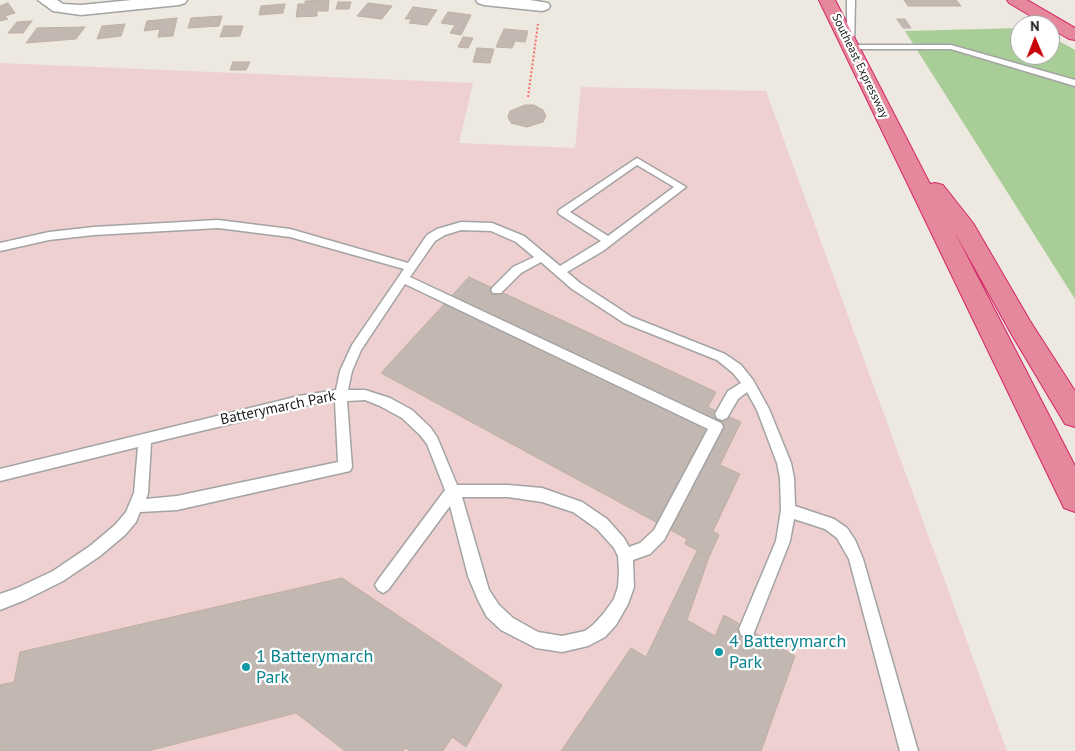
<!DOCTYPE html>
<html>
<head>
<meta charset="utf-8">
<style>
  body { margin:0 }
  #map { position:relative; width:1075px; height:751px; overflow:hidden; background:#ede9e1; font-family:"PT Sans",sans-serif }
  canvas { display:block }
  .north { position:absolute; left:1010px; top:15px; width:50px; height:50px; box-sizing:border-box; background:#fff; border:1px solid #a4a4a4; border-radius:50%; rotate:359deg; font-size:14px; font-weight:700; line-height:20px; text-align:center; color:#1c1c1c }
  .north::after { content:''; display:block; margin:auto; width:18px; height:22px; background:#c60107; clip-path:polygon(50% 0,100% 100%,50% 72%,0 100%) }
</style>
</head>
<body>
<div id="map">
<canvas width="1075" height="751"></canvas>
<div class="north">N</div>
</div>
<script>
const ctx = document.querySelector('canvas').getContext('2d');
ctx.lineJoin = 'round';
function fillPath(path, color) {
  ctx.fillStyle = color;
  ctx.fill(path, 'evenodd');
}
function shape(rows) {
  const path = new Path2D();
  for (const r of rows) {
    path.moveTo(r[0], r[1]);
    for (let i = 2; i < r.length; i += 2) path.lineTo(r[i], r[i + 1]);
  }
  return path;
}
function trace(path, color, width, dash) {
  ctx.strokeStyle = color;
  ctx.lineWidth = width;
  ctx.lineCap = dash ? 'butt' : 'round';
  ctx.setLineDash(dash || []);
  ctx.stroke(path);
}
function label(font, color, halo, rows, align = 'center') {
  ctx.font = font + ' "PT Sans",sans-serif';
  ctx.lineWidth = 4.5;
  ctx.setLineDash([]);
  ctx.textBaseline = 'middle';
  ctx.strokeStyle = halo;
  ctx.fillStyle = color;
  for (const [text, x, y, turn = 0] of rows) {
    ctx.save();
    ctx.translate(x, y);
    ctx.rotate((+turn || 0) * Math.PI / 180);
    ctx.textAlign = isNaN(turn) ? turn : align;
    if (halo) ctx.strokeText(text, 0, 0);
    ctx.fillText(text, 0, 0);
    ctx.restore();
  }
}
const commercial = shape([
  [0,63,473,83,459,143,575,148,581,87,766,91,1007,751,0,751]
]);
const forest = shape([
  [1020,28,1020,55,1050,55,1050,36,1075,50,1075,299,905,31]
]);
const building = shape([
  [329,0,328,11,317,11,317,16,296,17,298,4,305,4,305,1,329,0],
  [904,0,956,0,961,6,908,6,904,0],
  [338,2,351,2,349,9,336,9,338,2],
  [8,3,15,13,5,16,8,19,0,21,0,6,8,3],
  [368,3,392,6,382,19,357,16,368,3],
  [285,4,283,13,259,15,261,6,285,4],
  [413,7,437,10,427,25,409,23,412,19,405,19,413,7],
  [448,12,471,15,461,35,450,33,455,25,441,23,448,12],
  [222,16,219,26,188,28,191,18,222,16],
  [177,18,173,36,158,37,160,29,144,31,147,21,177,18],
  [897,19,905,19,911,28,903,28,897,19],
  [32,21,23,33,8,33,17,22,32,21],
  [125,24,121,36,97,39,102,26,125,24],
  [224,26,243,26,240,36,220,37,224,26],
  [85,27,76,39,26,43,37,28,85,27],
  [504,29,528,31,525,42,515,41,512,48,496,47,504,29],
  [463,37,473,38,468,48,458,47,463,37],
  [477,48,494,49,490,63,473,62,477,48],
  [233,62,250,62,246,70,230,70,233,62],
  [525,105,534,105,543,110,546,116,543,122,527,127,511,123,508,117,510,111,525,105],
  [469,277,716,392,708,407,741,422,720,465,740,474,713,531,719,535,709,557,685,544,687,539,381,373,469,277],
  [697,551,709,557,687,620,715,636,724,615,795,656,761,751,561,751,631,648,646,657,697,551],
  [342,578,502,685,466,747,452,737,443,751,410,751,405,748,403,751,345,751,296,713,148,751,0,751,0,685,14,682,20,652,342,578]
]);
const path = shape([
  [528,97,538,24]
]);
const lane = shape([
  [847,0,855,0,854,45,951,45,1075,80,1075,86,951,49,847,49,847,0],
  [637,158,686,187,603,251,567,272,580,283,632,317,725,354,741,365,753,380,769,409,791,463,794,478,795,506,834,519,847,528,855,540,863,559,918,751,900,751,849,559,837,538,825,529,794,519,790,541,753,635,747,637,741,635,739,629,776,541,781,510,780,478,777,463,757,410,747,392,738,399,727,418,722,420,717,418,715,414,728,391,741,383,733,373,717,360,624,323,572,289,541,262,521,273,501,293,493,293,491,290,493,287,513,267,534,257,516,242,491,231,461,230,445,235,435,241,410,277,721,423,723,427,664,540,650,554,633,560,634,587,628,604,616,625,605,637,588,646,562,652,536,648,501,630,487,617,478,600,468,576,450,506,388,590,383,593,378,590,375,585,378,580,445,490,427,444,420,435,402,418,380,406,365,400,347,401,352,467,350,471,177,510,140,512,136,522,125,535,100,556,63,581,25,600,0,610,0,594,17,588,53,571,90,546,115,525,126,512,134,493,138,447,0,481,0,469,299,396,336,390,340,371,352,345,404,269,290,237,218,228,94,235,49,240,0,251,0,243,49,232,94,227,218,220,290,229,408,263,427,235,437,229,461,222,492,223,524,236,560,266,601,241,559,214,558,212,559,210,637,158],
  [637,165,674,187,608,236,570,212,637,165],
  [405,284,708,429,654,530,640,543,629,547,624,538,607,519,582,502,542,488,508,485,457,485,437,437,430,427,412,410,390,398,365,390,348,390,352,371,361,350,405,284],
  [326,401,335,401,338,462,177,496,146,499,148,493,151,443,326,401],
  [462,497,508,497,542,502,573,512,597,529,614,548,618,556,619,571,618,587,614,599,604,613,593,625,585,631,562,636,538,632,513,618,499,605,489,590,462,497]
]);
const street = shape([
  [38,0,57,0,63,4,81,5,132,0,187,0,185,3,179,5,81,15,53,11,38,0],
  [476,0,530,0,548,3,550,6,548,9,542,11,484,5,478,3,476,0]
]);
const highway = shape([
  [819,0,835,0,930,184,935,183,943,185,973,223,1030,321,1075,391,1075,427,1065,424,1012,335,954,231,1075,466,1075,512,1064,508,819,0],
  [1007,0,1027,0,1075,28,1075,40,1069,39,1050,28,1050,25,1046,25,1009,3,1007,0]
]);
const markers = [
  [719,652,5,"#0f9aa8"],
  [246,667,5,"#0f9aa8"]
];
const farStreetnames = [
  ["Southeast Expressway",860,66,64]
];
const streetNames = [
  ["Batterymarch Park",278,408,-12]
];
const nearCulturenames = [
  ["4 Batterymarch",729,642],
  ["Park",729,663],
  ["1 Batterymarch",256,657],
  ["Park",256,678]
];
fillPath(commercial, '#efd0d0');
fillPath(forest, '#a8cd96');
fillPath(building, '#c2b8b1');
trace(building, '#bfafa4', 1);
trace(lane, '#a3a3a3', 3);
trace(street, '#a3a3a3', 3);
trace(highway, '#d52467', 2);
trace(path, '#f97066', 2, [2, 2]);
fillPath(lane, '#fff');
fillPath(street, '#fff');
fillPath(highway, '#e5889c');
for (const [x, y, r, color] of markers) {
  const dot = new Path2D();
  dot.arc(x, y, r, 0, 2 * Math.PI);
  ctx.fillStyle = color;
  ctx.fill(dot);
  trace(dot, '#fff', 2);
}
label('12px', '#1c1c1c', '#fff', farStreetnames);
label('15px', '#1c1c1c', '#fff', streetNames);
label('18px', '#0d838f', '#fff', nearCulturenames, 'left');
</script>
</body>
</html>
